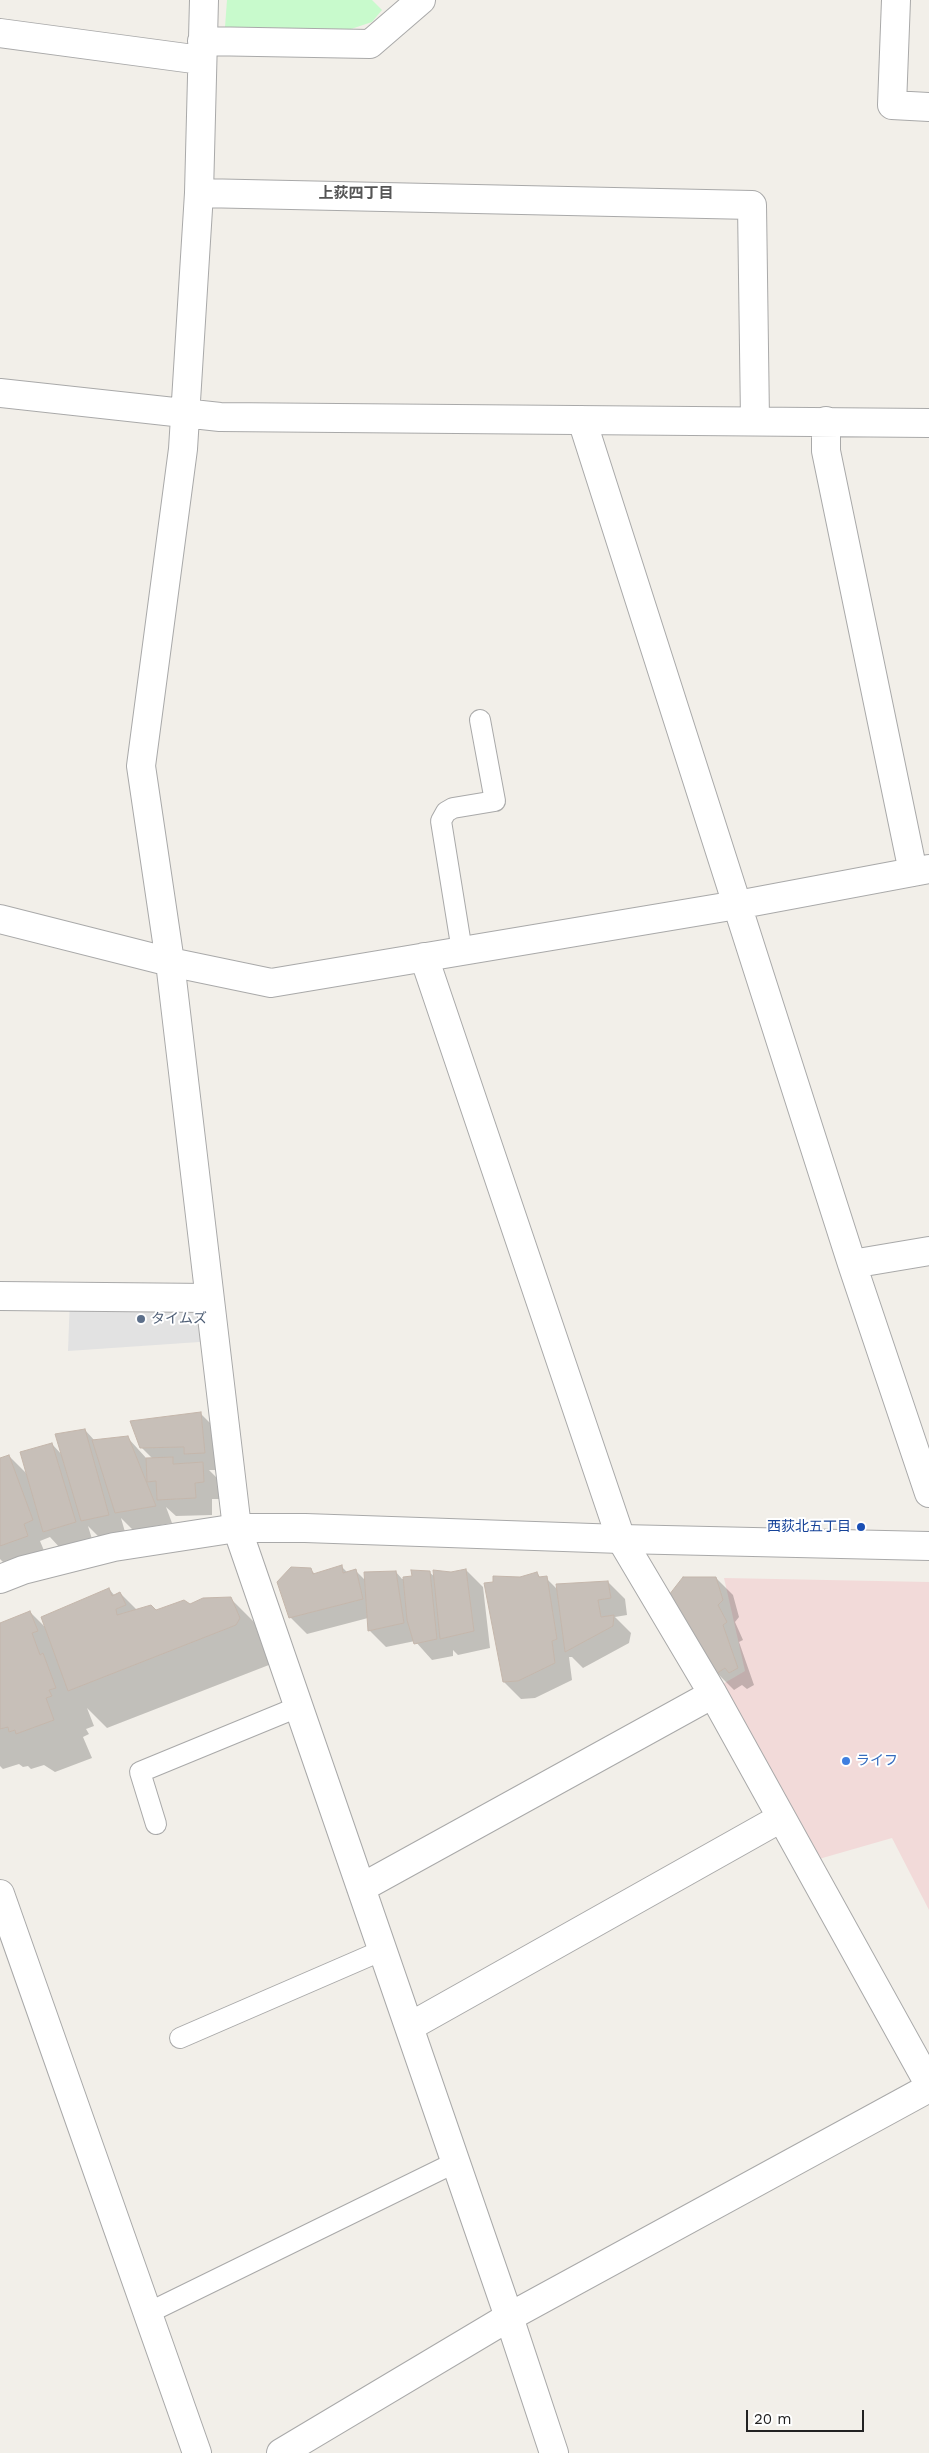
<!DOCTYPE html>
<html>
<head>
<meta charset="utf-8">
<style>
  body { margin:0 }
  #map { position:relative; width:929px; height:2453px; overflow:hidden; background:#f2efe9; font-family:"Work Sans",sans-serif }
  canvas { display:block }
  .scale { position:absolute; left:746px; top:2410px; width:118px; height:22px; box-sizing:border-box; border:2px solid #222; border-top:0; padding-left:6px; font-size:15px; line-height:18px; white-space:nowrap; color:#222; -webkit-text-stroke:4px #fff; paint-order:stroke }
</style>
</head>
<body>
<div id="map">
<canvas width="929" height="2453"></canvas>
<div class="scale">20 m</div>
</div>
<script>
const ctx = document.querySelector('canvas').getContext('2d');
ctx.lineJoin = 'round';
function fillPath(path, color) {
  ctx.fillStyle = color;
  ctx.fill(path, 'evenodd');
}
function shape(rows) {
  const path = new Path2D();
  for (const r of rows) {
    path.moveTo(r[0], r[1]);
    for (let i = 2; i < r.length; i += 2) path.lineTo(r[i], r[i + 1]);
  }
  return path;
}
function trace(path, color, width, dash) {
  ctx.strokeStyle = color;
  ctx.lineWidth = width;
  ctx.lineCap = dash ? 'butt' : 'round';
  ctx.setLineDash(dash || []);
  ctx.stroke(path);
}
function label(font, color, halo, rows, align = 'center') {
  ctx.font = font + ' "Work Sans","Noto Sans JP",sans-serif';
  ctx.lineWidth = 4;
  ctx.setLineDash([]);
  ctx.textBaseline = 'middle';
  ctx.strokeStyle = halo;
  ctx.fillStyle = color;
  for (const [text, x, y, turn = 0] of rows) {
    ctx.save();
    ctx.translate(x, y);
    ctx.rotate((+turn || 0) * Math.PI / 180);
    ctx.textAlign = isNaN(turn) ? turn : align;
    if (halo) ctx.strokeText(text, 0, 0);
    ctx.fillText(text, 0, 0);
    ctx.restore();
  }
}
const commercial = shape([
  [724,1578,929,1582,929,1910,892,1838,819,1859,721,1685,745,1671]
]);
const park = shape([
  [227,0,372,0,382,10,372,22,351,29,225,27]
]);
const parking = shape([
  [70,1297,209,1298,214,1341,68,1351]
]);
const shadow = shape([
  [200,1413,217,1430,221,1470,209,1470,220,1481,221,1499,212,1499,212,1515,176,1516,166,1507,172,1523,133,1530,121,1518,125,1532,100,1538,88,1526,92,1539,61,1549,50,1537,40,1541,45,1553,7,1566,0,1559,0,1460,9,1456,28,1475,52,1444,63,1456,85,1430,95,1441,128,1438,147,1459,153,1459,141,1447],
  [342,1567,348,1573,355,1570,366,1581,396,1572,402,1579,429,1572,435,1577,466,1570,483,1587,490,1648,458,1655,453,1650,453,1656,432,1660,415,1641,386,1647,369,1630,368,1618,307,1634,290,1617,310,1569,316,1575],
  [536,1573,541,1578,546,1578,558,1590,608,1582,625,1599,627,1615,615,1617,631,1633,629,1643,583,1668,572,1657,569,1657,572,1680,535,1698,521,1699,504,1682,520,1578],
  [716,1578,733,1595,739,1617,735,1622,743,1640,739,1642,754,1685,747,1689,742,1685,734,1690,717,1673],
  [109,1589,115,1596,120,1593,137,1610,156,1611,231,1599,269,1637,274,1663,107,1728,87,1708,94,1726,86,1729,89,1734,83,1737,92,1758,55,1772,44,1765,31,1769,28,1766,23,1767,19,1764,3,1769,0,1766,0,1624,30,1612,47,1629]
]);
const building = shape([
  [201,1412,205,1453,184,1454,184,1447,140,1448,130,1421,201,1412],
  [85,1429,109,1515,81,1521,55,1434,85,1429],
  [128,1436,156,1506,115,1513,92,1440,128,1436],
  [52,1443,76,1522,43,1532,20,1452,52,1443],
  [9,1455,33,1520,24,1524,28,1536,0,1546,0,1458,9,1455],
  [173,1457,173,1464,203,1462,204,1482,195,1483,196,1498,157,1500,156,1481,147,1482,146,1458,173,1457],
  [342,1565,343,1573,356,1569,363,1599,289,1618,277,1582,291,1567,311,1568,313,1574,342,1565],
  [466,1569,474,1631,440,1639,433,1570,451,1572,466,1569],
  [411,1570,430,1571,437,1639,414,1644,407,1620,403,1577,412,1576,411,1570],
  [396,1571,404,1623,368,1631,364,1572,396,1571],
  [537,1572,539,1577,547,1576,557,1639,552,1641,555,1663,518,1681,503,1682,484,1583,493,1582,493,1576,520,1577,537,1572],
  [683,1577,716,1577,723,1600,718,1605,727,1622,723,1625,738,1668,729,1673,725,1668,716,1674,669,1595,683,1577],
  [608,1581,611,1598,598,1600,601,1617,614,1615,613,1626,565,1652,556,1584,608,1581],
  [109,1588,112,1596,120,1592,126,1605,116,1609,117,1615,151,1605,156,1610,184,1600,190,1604,203,1598,231,1597,240,1618,236,1625,68,1691,41,1617,109,1588],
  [30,1611,38,1631,32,1633,40,1655,43,1653,56,1688,49,1690,52,1696,46,1698,54,1720,16,1734,15,1730,9,1732,8,1727,0,1729,0,1623,30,1611]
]);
const service = shape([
  [462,951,441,821,446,812,453,808,495,801,480,720],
  [156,1824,140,1772,298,1707],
  [180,2038,383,1950],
  [148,2313,456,2162]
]);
const minor = shape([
  [204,0,199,193,183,449,141,766,170,962,237,1528,509,2317,554,2453],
  [896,0,892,105,929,107],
  [0,33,201,60],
  [202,41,370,44,421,0],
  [199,193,752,205,755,420],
  [0,393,220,417,929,423],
  [582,420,852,1264,929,1493],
  [826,421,826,451,913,872],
  [0,919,170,962,271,983,737,905,929,869],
  [424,957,621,1539,713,1694,929,2084],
  [852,1264,929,1251],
  [0,1296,209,1298],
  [361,1888,713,1694],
  [0,1894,197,2453],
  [409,2027,781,1818],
  [281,2453,509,2317,929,2088]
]);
const tertiary = shape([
  [0,1579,23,1570,114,1547,237,1528,305,1528,621,1539,929,1546]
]);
const markers = [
  [141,1319,5,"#5c6f8a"],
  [861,1527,5,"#1a4fb4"],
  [846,1761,5,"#3f7fe0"]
];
const serviceNames = [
  ["タイムズ",151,1319]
];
const transitNames = [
  ["西荻北五丁目",851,1527]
];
const shopNames = [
  ["ライフ",856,1761]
];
const neighbourhoodNames = [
  ["上荻四丁目",356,194]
];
fillPath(commercial, '#f2dad9');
fillPath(park, '#c8facc');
fillPath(parking, '#e2e2e2');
fillPath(shadow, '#0003');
fillPath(building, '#c7bfb8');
trace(building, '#c4b6ab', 1);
trace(service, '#a9a9a9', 22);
trace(minor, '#a9a9a9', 30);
trace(tertiary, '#a9a9a9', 30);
trace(service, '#fff', 20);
trace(minor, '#fff', 28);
trace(tertiary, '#fff', 28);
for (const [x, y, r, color] of markers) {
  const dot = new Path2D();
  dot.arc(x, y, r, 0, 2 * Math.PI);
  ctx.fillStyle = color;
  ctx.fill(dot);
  trace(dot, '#fff', 2);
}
label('14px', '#4e5e75', '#fff', serviceNames, 'left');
label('14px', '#164399', '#fff', transitNames, 'right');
label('14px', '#366cbe', '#fff', shopNames, 'left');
label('bold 15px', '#555', '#fff', neighbourhoodNames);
</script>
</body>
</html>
